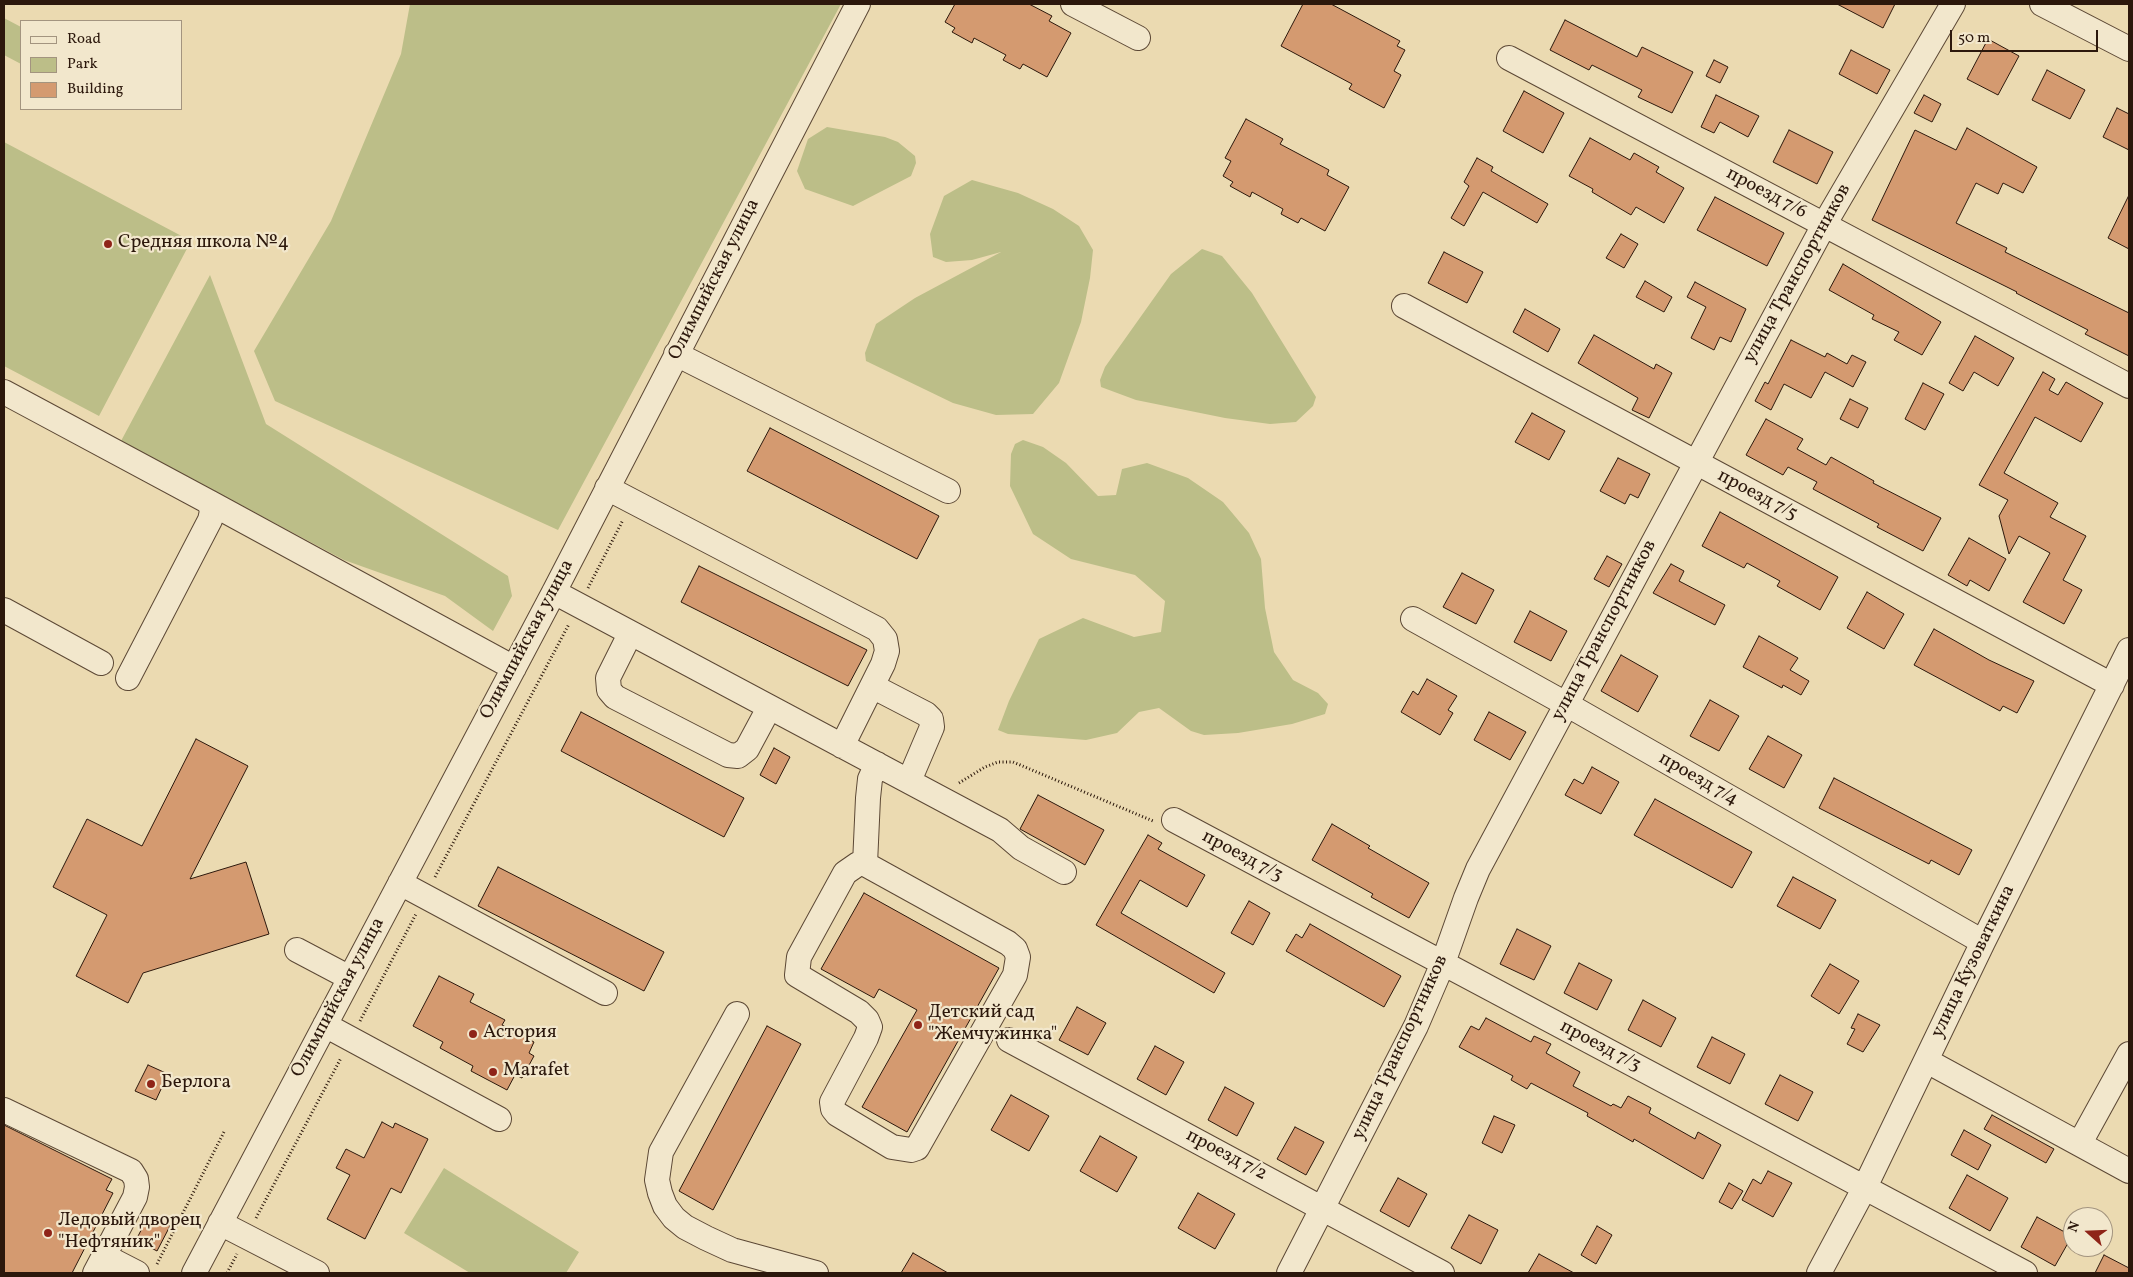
<!DOCTYPE html>
<html>
<head>
<meta charset="utf-8">
<style>
  body { margin:0 }
  #map { position:relative; width:2133px; height:1277px; overflow:hidden; background:#ebdab1; font-family:Vollkorn,serif }
  canvas { display:block }
  .frame { position:absolute; inset:0; border:5px solid #2c180c; pointer-events:none }
  .legend { position:absolute; left:20px; top:20px; width:162px; height:90px; box-sizing:border-box; background:#f2e7cc; border:1px solid #a3947f; margin:0; padding:6px 9px; list-style:none; font-size:15px; color:#2c180c }
  .legend li { display:flex; align-items:center; gap:10px; height:25px }
  .legend b { width:25px; border:1px solid #a3947f }
  .north { position:absolute; left:2063px; top:1207px; width:50px; height:50px; box-sizing:border-box; background:#f2e7cc; border:1px solid #a3947f; border-radius:50%; rotate:290deg; font-size:14px; font-weight:700; line-height:20px; text-align:center; color:#2c180c }
  .north::after { content:''; display:block; margin:auto; width:18px; height:22px; background:#8f2418; clip-path:polygon(50% 0,100% 100%,50% 72%,0 100%) }
  .scale { position:absolute; left:1950px; top:30px; width:148px; height:22px; box-sizing:border-box; border:2px solid #2c180c; border-top:0; padding-left:6px; font-size:15px; line-height:18px; white-space:nowrap; color:#2c180c; -webkit-text-stroke:4px #f2e7cc; paint-order:stroke }
</style>
</head>
<body>
<div id="map">
<canvas width="2133" height="1277"></canvas>
<div class="frame"></div>
<ul class="legend">
<li><b style="height:6px;background:#f2e7cc"></b>Road</li>
<li><b style="height:14px;background:#bcbe88"></b>Park</li>
<li><b style="height:14px;background:#d49a70"></b>Building</li>
</ul>
<div class="north">N</div>
<div class="scale">50 m</div>
</div>
<script>
const ctx = document.querySelector('canvas').getContext('2d');
ctx.lineJoin = 'round';
function fillPath(path, color) {
  ctx.fillStyle = color;
  ctx.fill(path, 'evenodd');
}
function shape(rows) {
  const path = new Path2D();
  for (const r of rows) {
    path.moveTo(r[0], r[1]);
    for (let i = 2; i < r.length; i += 2) path.lineTo(r[i], r[i + 1]);
  }
  return path;
}
function trace(path, color, width, dash) {
  ctx.strokeStyle = color;
  ctx.lineWidth = width;
  ctx.lineCap = dash ? 'butt' : 'round';
  ctx.setLineDash(dash || []);
  ctx.stroke(path);
}
function label(font, color, halo, rows, align = 'center') {
  ctx.font = font + ' Vollkorn,serif';
  ctx.lineWidth = 4.5;
  ctx.setLineDash([]);
  ctx.textBaseline = 'middle';
  ctx.strokeStyle = halo;
  ctx.fillStyle = color;
  for (const [text, x, y, turn = 0] of rows) {
    ctx.save();
    ctx.translate(x, y);
    ctx.rotate((+turn || 0) * Math.PI / 180);
    ctx.textAlign = isNaN(turn) ? turn : align;
    if (halo) ctx.strokeText(text, 0, 0);
    ctx.fillText(text, 0, 0);
    ctx.restore();
  }
}
const green = shape([
  [410,4,841,4,558,530,275,401,254,351,331,221,401,54],
  [4,18,21,27,21,64,4,55],
  [827,127,885,137,898,142,915,156,916,163,911,176,853,206,805,189,797,171,808,139],
  [4,142,191,241,99,416,4,366],
  [972,180,1018,193,1053,209,1079,226,1093,250,1090,278,1081,322,1059,383,1033,414,996,415,953,403,866,361,865,353,876,324,915,298,1001,252,972,260,946,262,933,257,930,234,944,196],
  [1202,249,1222,256,1252,293,1316,397,1313,406,1296,422,1270,424,1225,418,1136,400,1101,387,1100,380,1105,367,1171,274],
  [210,275,266,424,508,576,512,596,493,631,445,596,344,560,121,441],
  [1023,440,1043,447,1066,463,1098,496,1116,495,1122,469,1147,463,1188,478,1223,502,1249,533,1261,559,1265,608,1274,652,1293,680,1318,693,1328,704,1325,714,1292,724,1238,733,1204,735,1191,731,1159,708,1139,712,1117,733,1086,740,1008,734,998,730,1009,701,1039,639,1083,618,1134,637,1161,632,1165,601,1135,575,1071,559,1033,534,1010,486,1011,454,1015,444],
  [444,1168,579,1252,566,1273,470,1273,404,1233]
]);
const building = shape([
  [955,4,1029,4,1052,16,1049,21,1071,33,1047,77,1023,64,1020,69,1003,60,1006,55,974,38,972,43,952,32,955,28,945,22,955,4],
  [1303,4,1331,4,1400,41,1397,46,1405,50,1394,71,1401,75,1384,108,1349,89,1352,84,1281,46,1303,4],
  [1837,4,1895,4,1883,28,1837,4],
  [1565,20,1637,57,1642,47,1693,72,1672,113,1638,97,1642,90,1592,65,1589,70,1550,50,1565,20],
  [1988,39,2019,56,1998,95,1967,79,1988,39],
  [1851,50,1890,70,1877,94,1839,74,1851,50],
  [1714,60,1728,67,1720,83,1706,76,1714,60],
  [2047,70,2085,90,2070,119,2032,100,2047,70],
  [1524,91,1564,113,1543,153,1503,131,1524,91],
  [1716,95,1759,116,1748,137,1720,122,1714,133,1701,127,1716,95],
  [1924,95,1941,104,1932,122,1914,113,1924,95],
  [2117,108,2129,114,2129,150,2103,137,2117,108],
  [1246,119,1283,139,1280,144,1329,170,1327,175,1349,187,1325,231,1301,218,1298,223,1281,214,1283,209,1252,192,1250,197,1230,186,1233,182,1223,176,1231,161,1225,158,1246,119],
  [1967,128,2037,167,2023,193,2003,183,1998,194,1976,183,1956,223,2007,248,2005,252,2129,313,2129,356,2085,334,2088,330,2016,293,2017,292,1872,220,1915,130,1956,150,1967,128],
  [1789,130,1833,152,1817,184,1773,162,1789,130],
  [1590,138,1630,160,1634,153,1659,167,1656,172,1684,188,1664,223,1636,207,1631,215,1592,192,1593,189,1569,176,1590,138],
  [1477,158,1493,167,1491,171,1548,204,1537,223,1483,192,1464,226,1451,218,1469,186,1464,182,1477,158],
  [2129,195,2129,249,2108,238,2129,195],
  [1715,197,1784,233,1767,266,1697,230,1715,197],
  [1621,234,1638,244,1624,268,1606,258,1621,234],
  [1444,252,1483,272,1467,303,1428,283,1444,252],
  [1843,264,1941,322,1922,355,1894,340,1899,332,1872,319,1874,315,1829,290,1843,264],
  [1645,281,1672,297,1664,312,1636,297,1645,281],
  [1695,282,1746,309,1731,342,1720,337,1714,350,1691,338,1706,307,1687,297,1695,282],
  [1525,309,1560,329,1548,352,1513,332,1525,309],
  [1594,335,1654,369,1656,364,1672,373,1649,418,1632,410,1638,398,1578,363,1594,335],
  [1975,336,2014,358,1998,386,1974,372,1963,391,1949,383,1975,336],
  [1791,340,1825,357,1827,353,1847,364,1852,355,1866,362,1853,387,1825,372,1811,398,1784,384,1771,410,1755,401,1765,382,1768,384,1791,340],
  [2043,372,2055,379,2049,390,2058,395,2066,382,2103,403,2081,442,2035,417,2004,473,2058,503,2050,517,2086,536,2063,580,2082,590,2064,624,2023,602,2050,553,2019,536,2009,554,1999,516,2008,500,1979,485,2043,372],
  [1923,383,1944,394,1925,430,1905,419,1923,383],
  [1850,399,1868,408,1858,428,1840,419,1850,399],
  [1532,413,1565,431,1549,460,1515,442,1532,413],
  [1766,419,1803,439,1797,449,1826,465,1831,457,1874,481,1873,483,1941,518,1923,551,1877,527,1879,524,1813,489,1817,482,1788,467,1783,475,1746,455,1766,419],
  [770,428,939,516,917,559,747,471,770,428],
  [1618,458,1650,474,1638,498,1630,494,1625,504,1600,491,1618,458],
  [1720,512,1838,577,1820,610,1777,586,1780,581,1747,563,1744,568,1702,546,1720,512],
  [1969,538,2006,559,1989,591,1970,580,1967,586,1948,575,1969,538],
  [1607,556,1622,564,1609,587,1594,579,1607,556],
  [1671,564,1684,571,1679,581,1725,605,1715,625,1653,593,1671,564],
  [699,566,867,650,848,686,681,602,699,566],
  [1462,573,1494,590,1476,624,1443,607,1462,573],
  [1867,592,1904,614,1884,649,1847,628,1867,592],
  [1530,611,1567,631,1551,661,1514,642,1530,611],
  [1934,629,1989,660,2034,681,2017,713,2003,706,2000,711,1914,665,1934,629],
  [1759,636,1798,658,1790,670,1809,681,1801,695,1783,685,1782,688,1743,667,1759,636],
  [1621,655,1658,676,1638,712,1601,691,1621,655],
  [1427,679,1457,696,1448,710,1453,713,1440,735,1401,712,1413,691,1418,695,1427,679],
  [1710,700,1739,716,1719,751,1690,736,1710,700],
  [581,712,744,798,724,837,561,751,581,712],
  [1489,712,1526,732,1510,760,1474,740,1489,712],
  [1768,736,1802,755,1784,788,1749,769,1768,736],
  [196,739,248,766,190,879,246,862,269,934,143,973,128,1003,76,976,107,915,53,887,87,819,142,846,196,739],
  [774,748,790,757,776,784,760,775,774,748],
  [1592,767,1619,782,1601,814,1565,795,1574,779,1583,784,1592,767],
  [1834,778,1972,850,1959,875,1931,860,1929,864,1819,808,1834,778],
  [1038,795,1104,830,1085,865,1020,829,1038,795],
  [1655,799,1752,852,1732,888,1634,835,1655,799],
  [1332,824,1370,846,1368,848,1429,883,1409,918,1371,897,1373,894,1312,860,1332,824],
  [1148,835,1162,843,1158,849,1205,875,1187,907,1140,880,1121,913,1225,973,1214,993,1096,925,1148,835],
  [498,867,664,952,644,991,478,906,498,867],
  [1793,877,1836,900,1820,929,1777,906,1793,877],
  [864,893,999,968,907,1132,862,1107,917,1010,879,989,874,998,821,969,864,893],
  [1249,901,1270,913,1253,945,1231,933,1249,901],
  [1310,924,1401,976,1384,1007,1286,951,1296,934,1302,938,1310,924],
  [1517,929,1551,946,1534,980,1500,964,1517,929],
  [1579,963,1612,980,1597,1010,1564,993,1579,963],
  [1830,964,1859,981,1839,1014,1811,996,1830,964],
  [439,976,474,994,470,1002,505,1020,502,1025,534,1042,529,1053,534,1056,522,1078,515,1075,507,1090,471,1071,473,1066,440,1048,443,1042,413,1026,439,976],
  [1643,1000,1676,1018,1661,1047,1628,1030,1643,1000],
  [1077,1007,1106,1023,1088,1055,1059,1040,1077,1007],
  [1858,1014,1880,1025,1863,1052,1847,1044,1855,1029,1851,1028,1858,1014],
  [1486,1018,1531,1042,1534,1036,1551,1044,1546,1053,1580,1072,1573,1086,1611,1106,1613,1104,1621,1108,1628,1096,1651,1108,1649,1113,1695,1139,1698,1132,1721,1145,1703,1179,1634,1139,1633,1142,1587,1116,1588,1113,1531,1083,1527,1089,1511,1080,1513,1076,1459,1047,1471,1026,1479,1030,1486,1018],
  [767,1026,801,1044,713,1210,679,1191,767,1026],
  [1712,1037,1745,1054,1730,1084,1697,1067,1712,1037],
  [1155,1046,1184,1062,1166,1095,1137,1079,1155,1046],
  [148,1065,168,1074,156,1100,135,1091,148,1065],
  [1780,1075,1813,1092,1798,1121,1765,1104,1780,1075],
  [1225,1087,1254,1103,1237,1136,1208,1120,1225,1087],
  [1011,1095,1049,1116,1029,1151,991,1130,1011,1095],
  [1992,1115,2054,1149,2046,1163,1984,1129,1992,1115],
  [1494,1116,1515,1125,1502,1153,1482,1143,1494,1116],
  [382,1122,393,1128,395,1123,428,1139,401,1193,391,1188,365,1239,327,1219,350,1175,336,1168,346,1149,364,1158,382,1122],
  [4,1125,112,1179,106,1190,113,1193,72,1273,4,1273,4,1125],
  [1295,1127,1324,1142,1306,1175,1277,1159,1295,1127],
  [1964,1130,1991,1145,1978,1170,1951,1155,1964,1130],
  [1100,1136,1137,1157,1117,1192,1080,1171,1100,1136],
  [1768,1171,1792,1183,1773,1217,1742,1200,1753,1179,1761,1184,1768,1171],
  [1967,1175,2008,1198,1990,1231,1949,1208,1967,1175],
  [1398,1178,1427,1194,1409,1227,1380,1211,1398,1178],
  [1729,1183,1743,1191,1732,1209,1719,1202,1729,1183],
  [1198,1193,1235,1214,1215,1249,1178,1228,1198,1193],
  [149,1215,170,1226,157,1251,136,1240,149,1215],
  [1469,1215,1498,1230,1481,1264,1451,1248,1469,1215],
  [2037,1217,2072,1236,2055,1266,2021,1247,2037,1217],
  [1597,1226,1612,1235,1596,1264,1581,1255,1597,1226],
  [913,1253,948,1273,901,1273,913,1253],
  [1539,1254,1574,1273,1528,1273,1539,1254],
  [2104,1255,2129,1268,2129,1273,2095,1273,2104,1255]
]);
const path = shape([
  [588,588,623,520],
  [959,783,985,767,998,762,1013,762,1153,821],
  [435,877,569,624],
  [360,1021,416,914],
  [256,1218,341,1058],
  [157,1264,224,1132],
  [227,1273,237,1254]
]);
const minor = shape([
  [1073,4,1138,38],
  [2042,4,2129,49],
  [1509,58,2129,386],
  [1404,306,2112,685],
  [676,354,948,491],
  [4,392,209,502,212,511,210,520,128,678],
  [607,488,877,629,885,639,887,651,883,664,842,746],
  [209,502,514,668],
  [554,592,1000,830,1021,848,1064,872],
  [4,610,101,663],
  [1413,619,1566,704,1983,942],
  [630,634,608,678,609,690,615,697,728,755,738,756,747,749,769,708],
  [872,686,926,714,931,719,932,727,909,781],
  [1174,820,2025,1273],
  [865,864,858,864,845,873,799,957,797,975,859,1012,867,1020,870,1027,866,1038,832,1102,833,1109,837,1114,892,1147,911,1150,917,1148,1015,975,1018,957,1015,949,1008,943,865,864,868,798,870,779,877,764],
  [400,883,605,993],
  [297,950,350,978],
  [737,1014,661,1152,657,1180,660,1193,665,1206,674,1218,685,1227,706,1238,732,1250,816,1273],
  [325,1025,499,1119],
  [1009,1040,1442,1273],
  [1927,1061,2129,1171],
  [4,1110,131,1171,136,1179,137,1187,135,1197,95,1273],
  [2080,1143,2129,1054],
  [220,1223,317,1273],
  [104,1256,137,1273],
  [194,1273,554,592,858,4],
  [1289,1273,1416,1026,1443,963,1466,898,1478,869,1824,225,1953,4],
  [1819,1273,1865,1187,1983,942,2129,650]
]);
const markers = [
  [108,244,5,"#8f2418"],
  [918,1025,5,"#8f2418"],
  [473,1034,5,"#8f2418"],
  [493,1072,5,"#8f2418"],
  [151,1084,5,"#8f2418"],
  [48,1233,5,"#8f2418"]
];
const streetNames = [
  ["проезд 7/6",1766,194,28],
  ["улица Транспортников",1798,274,-61],
  ["Олимпийская улица",715,280,-63],
  ["проезд 7/5",1757,496,28],
  ["улица Транспортников",1605,631,-62],
  ["Олимпийская улица",528,640,-62],
  ["проезд 7/4",1698,780,30],
  ["проезд 7/3",1242,857,28],
  ["улица Кузоваткина",1974,962,-64],
  ["Олимпийская улица",339,998,-62],
  ["проезд 7/3",1600,1047,28],
  ["улица Транспортников",1401,1048,-65],
  ["проезд 7/2",1226,1156,28]
];
const poiNames = [
  ["Средняя школа №4",118,244],
  ["Детский сад",928,1014],
  ["\"Жемчужинка\"",928,1036],
  ["Астория",483,1034],
  ["Marafet",503,1072],
  ["Берлога",161,1084],
  ["Ледовый дворец",58,1222],
  ["\"Нефтяник\"",58,1244]
];
fillPath(green, '#bcbe88');
fillPath(building, '#d49a70');
trace(building, '#2c180c', 1);
trace(minor, '#5c4835', 26);
trace(path, '#2c180c', 3, [1, 2.5]);
trace(minor, '#f2e7cc', 24);
for (const [x, y, r, color] of markers) {
  const dot = new Path2D();
  dot.arc(x, y, r, 0, 2 * Math.PI);
  ctx.fillStyle = color;
  ctx.fill(dot);
  trace(dot, '#f2e7cc', 2);
}
label('19px', '#2c180c', '#f2e7cc', streetNames);
label('19px', '#2c180c', '#f2e7cc', poiNames, 'left');
</script>
</body>
</html>
